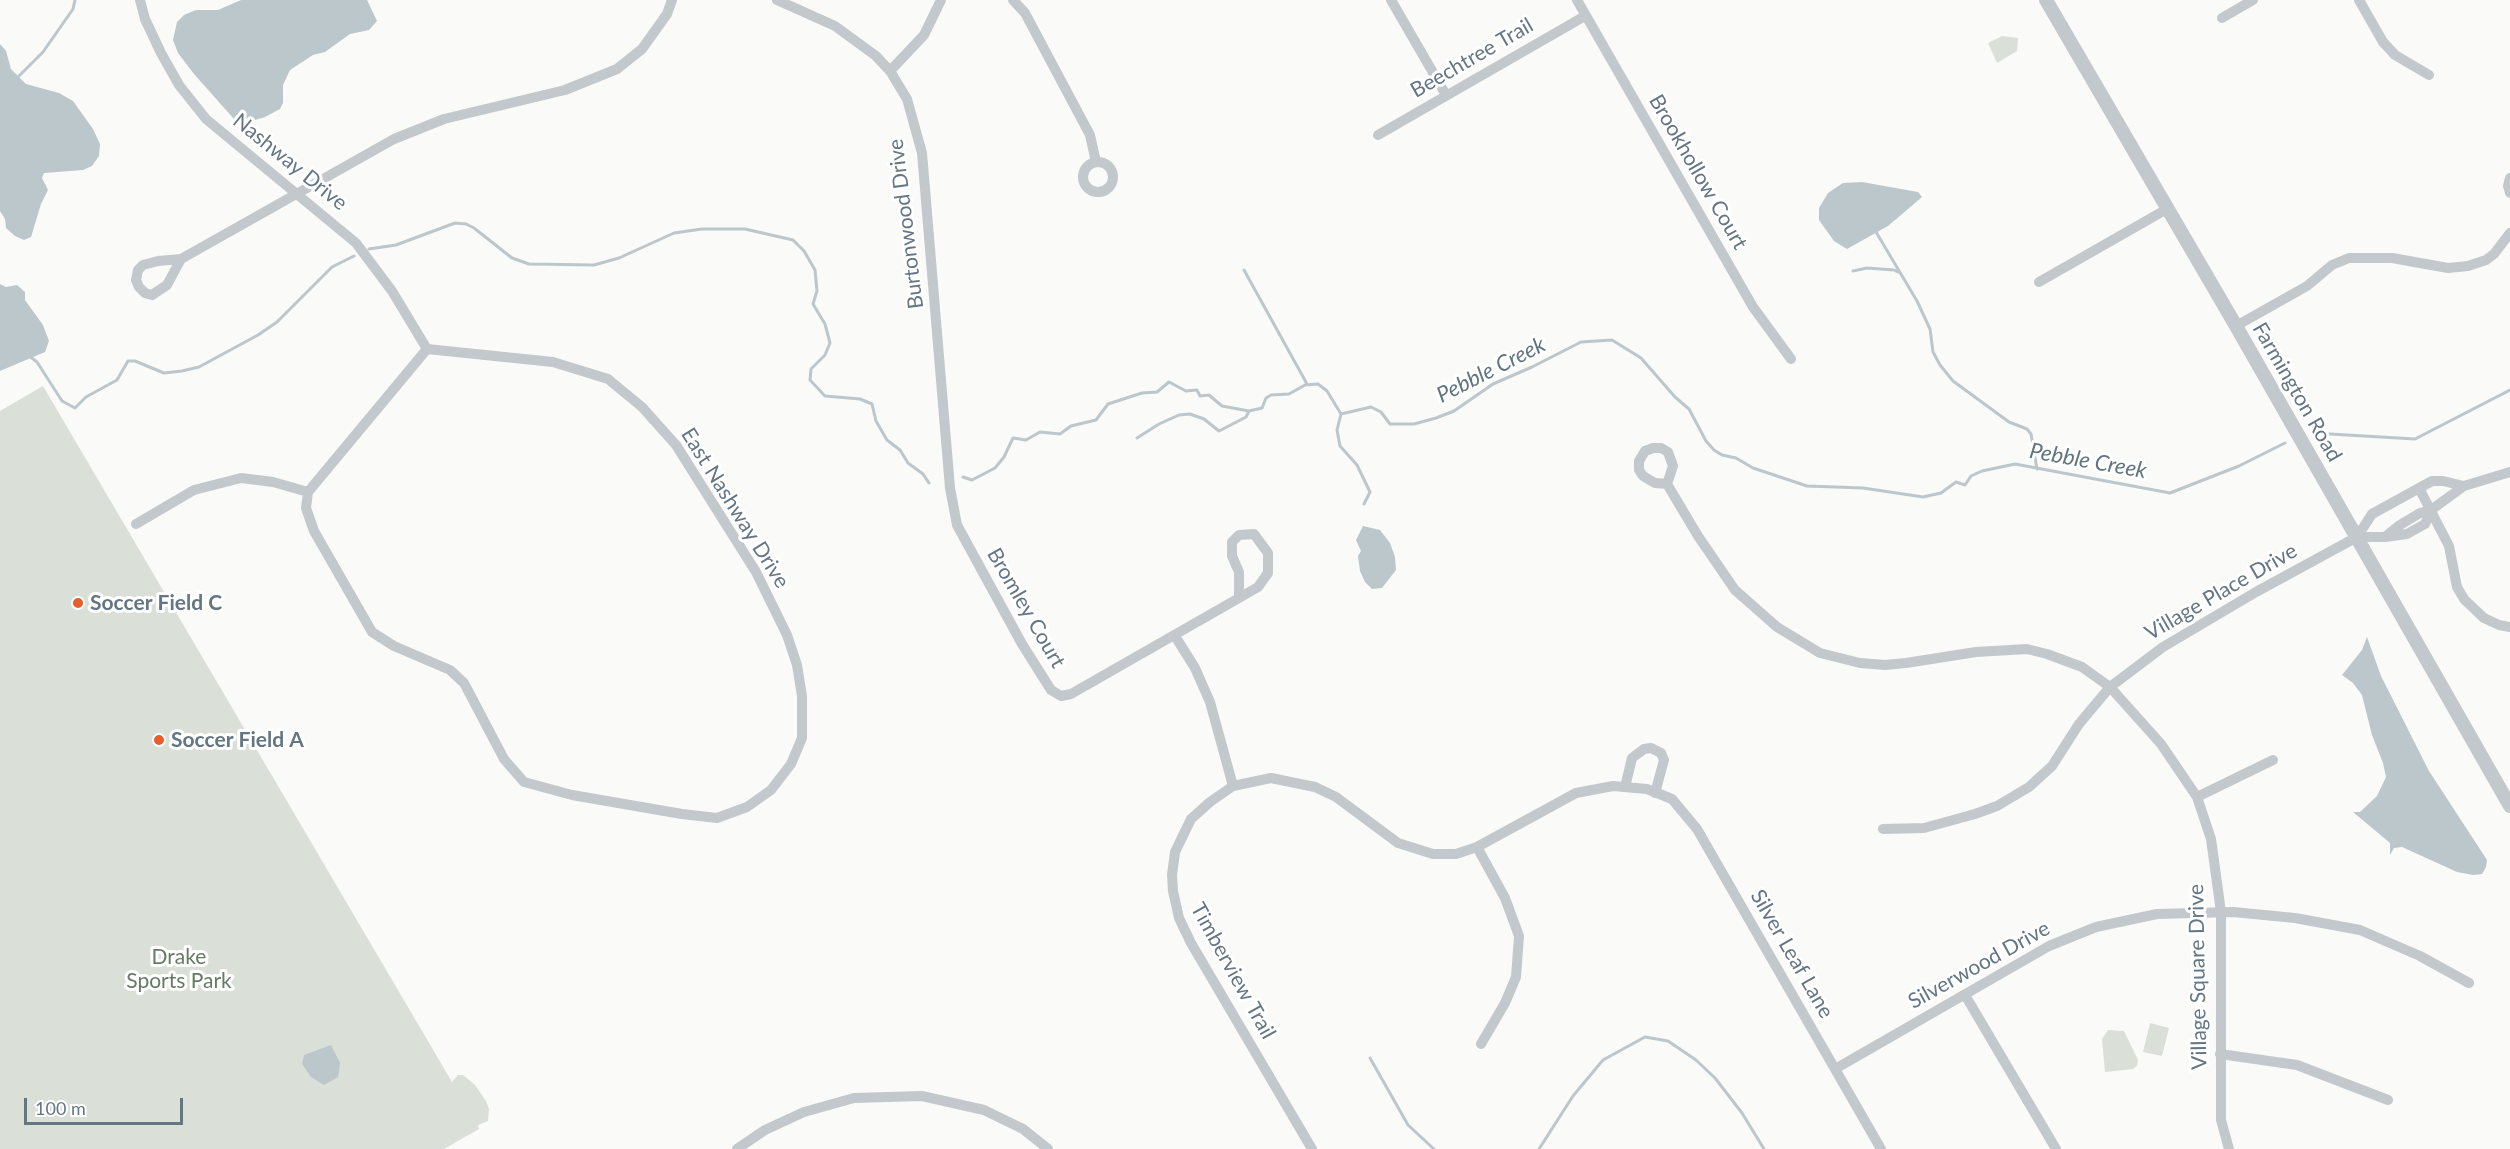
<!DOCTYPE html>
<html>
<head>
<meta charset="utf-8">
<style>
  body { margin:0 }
  #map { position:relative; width:2510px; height:1149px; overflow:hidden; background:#fafaf8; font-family:Lato,sans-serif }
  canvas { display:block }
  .scale { position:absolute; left:24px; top:1098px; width:159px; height:27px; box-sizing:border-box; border:3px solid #647583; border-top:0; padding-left:8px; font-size:18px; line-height:21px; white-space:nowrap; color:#647583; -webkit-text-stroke:4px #fff; paint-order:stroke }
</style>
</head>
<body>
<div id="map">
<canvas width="2510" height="1149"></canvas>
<div class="scale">100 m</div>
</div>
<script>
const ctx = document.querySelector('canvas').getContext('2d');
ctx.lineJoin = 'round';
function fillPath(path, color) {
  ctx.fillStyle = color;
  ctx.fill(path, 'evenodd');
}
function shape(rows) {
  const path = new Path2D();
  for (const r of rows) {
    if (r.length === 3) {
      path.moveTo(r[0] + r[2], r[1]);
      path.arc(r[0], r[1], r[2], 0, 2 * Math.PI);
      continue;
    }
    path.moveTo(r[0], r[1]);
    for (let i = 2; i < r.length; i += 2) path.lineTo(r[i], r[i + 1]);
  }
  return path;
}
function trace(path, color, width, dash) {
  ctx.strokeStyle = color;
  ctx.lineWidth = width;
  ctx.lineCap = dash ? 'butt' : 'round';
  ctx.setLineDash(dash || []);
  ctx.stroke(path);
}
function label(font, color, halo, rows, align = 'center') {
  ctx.font = font + ' Lato,sans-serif';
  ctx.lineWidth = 6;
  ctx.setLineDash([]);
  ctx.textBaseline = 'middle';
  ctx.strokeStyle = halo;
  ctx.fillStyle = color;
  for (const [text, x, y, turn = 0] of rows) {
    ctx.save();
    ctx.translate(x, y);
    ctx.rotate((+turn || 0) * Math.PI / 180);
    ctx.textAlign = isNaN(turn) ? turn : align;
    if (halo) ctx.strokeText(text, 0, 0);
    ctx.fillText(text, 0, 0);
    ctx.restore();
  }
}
const green = shape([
  [2002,36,2018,38,2017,51,1997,63,1988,43],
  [43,386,452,1082,458,1075,463,1075,475,1085,486,1101,489,1109,488,1121,478,1125,479,1129,444,1149,0,1149,0,411],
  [2150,1023,2169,1028,2162,1056,2143,1052],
  [2108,1030,2124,1031,2138,1060,2137,1066,2133,1069,2105,1072,2102,1039]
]);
const water = shape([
  [241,0,367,0,377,21,369,30,350,34,325,52,313,55,290,70,283,85,283,103,280,109,265,117,242,124,234,119,194,74,178,53,173,40,177,22,184,15,196,10,218,10],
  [0,44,6,51,11,69,26,84,59,93,73,101,93,129,100,144,99,156,92,166,83,170,44,173,42,178,48,190,41,204,31,237,24,240,15,236,6,228,5,219,0,211],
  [1862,182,1918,192,1922,197,1888,226,1847,249,1834,241,1819,220,1819,208,1828,193,1843,183],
  [0,284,6,287,17,285,25,292,25,300,43,325,49,341,45,352,0,371],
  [1363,526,1380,530,1390,543,1395,557,1396,570,1382,588,1372,589,1365,582,1360,571,1358,556,1361,551,1356,540],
  [2367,637,2381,676,2429,771,2487,860,2486,867,2482,874,2473,875,2457,872,2402,847,2394,848,2390,855,2390,843,2353,812,2360,812,2377,796,2386,777,2383,763,2372,735,2362,695,2353,683,2342,675,2362,650],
  [331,1045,340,1063,338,1077,324,1085,311,1077,302,1064,304,1055]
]);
const stream = shape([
  [16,79,43,52,73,9,75,0],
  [1876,232,1917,301,1930,329,1933,352,1940,365,1953,381,2009,422,2027,429,2031,434,2037,469],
  [369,249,396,245,455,223,466,224,474,228,512,258,529,264,594,265,619,258,674,233,702,229,745,229,793,240,804,251,815,270,817,291,813,304,825,324,830,343,825,355,811,369,810,380,825,396,860,399,872,404,876,421,887,440,900,450,908,463,923,474,929,483],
  [1244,270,1307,384],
  [1853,271,1867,268,1894,270,1898,272],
  [29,356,37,362,62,401,75,408,86,397,117,380,128,361,135,361,164,373,182,371,199,367,258,335,277,322,332,267,354,256],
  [1341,414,1371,407,1381,412,1390,424,1414,424,1436,418,1454,411,1493,384,1532,367,1581,342,1612,340,1641,358,1675,397,1689,409,1706,441,1714,450,1722,455,1736,458,1753,468,1807,486,1863,488,1923,497,1941,493,1956,482,1965,485,1971,476,1982,471,2015,464,2170,493,2239,466,2285,443],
  [1341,414,1337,430,1340,446,1357,465,1370,492,1364,504],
  [2313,433,2415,439,2510,390],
  [1137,438,1159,424,1179,415,1190,414,1204,419,1219,431,1246,417,1249,411],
  [963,477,972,480,995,468,1004,457,1013,438,1026,440,1040,432,1060,434,1071,426,1096,420,1108,404,1142,393,1157,392,1169,382,1186,391,1197,390,1200,396,1209,395,1222,406,1249,411,1262,408,1266,398,1271,395,1289,394,1305,385,1318,384,1327,391,1341,414],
  [1370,1058,1408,1125,1434,1149],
  [1539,1149,1573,1096,1603,1060,1645,1037,1668,1041,1696,1060,1715,1078,1742,1113,1764,1149]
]);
const minor = shape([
  [140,0,145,19,161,53,179,85,206,119,356,243,392,291,427,349],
  [777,0,835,26,876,56,890,71,907,99,922,153,950,488,957,525,1022,644,1051,690,1061,696,1071,694,1239,598,1239,572,1232,556,1232,542,1239,535,1254,534,1268,553,1268,573,1258,587,1239,598],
  [1013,0,1025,13,1090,135,1096,162],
  [1391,0,1446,95],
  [1577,0,1753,307,1791,359],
  [2359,0,2383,42,2395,55,2429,75],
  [2222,18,2253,0],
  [890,71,924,35,941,0],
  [1378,135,1585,16],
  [1098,177,15],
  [2510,178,2508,186,2510,193],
  [181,259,167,285,152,295,145,293,139,287,136,280,138,270,143,265,158,261,181,259,394,139,444,119,565,90,617,69,642,49,667,14,672,0],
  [2039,282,2167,209],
  [2236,326,2307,286,2332,265,2349,258,2392,258,2448,268,2468,266,2486,260,2494,254,2510,233],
  [427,349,553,362,608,379,642,407,676,445,756,572,787,635,797,665,802,696,802,738,791,764,771,790,747,807,717,818,682,814,572,795,524,782,504,759,464,683,450,670,394,646,372,632,314,531,306,508,308,492,427,349],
  [1667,484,1655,483,1643,476,1639,470,1639,461,1645,451,1653,448,1661,448,1668,452,1673,466,1667,484,1698,536,1735,590,1777,627,1820,653,1860,663,1885,665,1906,663,1976,652,2027,649,2047,654,2082,667,2110,687,2161,744,2197,797,2211,839,2221,912,2221,1120,2229,1149],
  [2419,488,2449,546,2457,587,2464,599,2484,618,2499,625,2510,627],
  [136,524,194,490,241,478,273,482,308,492],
  [2357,537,2385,537,2400,525,2420,513,2431,510,2464,486,2510,472],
  [2385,537,2407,534,2425,524,2431,510],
  [1175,636,1195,668,1210,702,1233,786],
  [1625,787,1632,758,1644,749,1651,748,1661,753,1664,760,1655,793],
  [2197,797,2273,760],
  [1883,829,1924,828,1975,814,1997,806,2029,787,2052,766,2079,724,2110,687,2163,647,2256,592,2357,537,2372,514,2432,481,2443,481,2464,486],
  [1477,847,1505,898,1519,936,1516,977,1505,1003,1481,1044],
  [1965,995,2056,1149],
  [2220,1054,2297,1065,2388,1100],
  [1835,1069,2049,946,2096,927,2157,914,2233,912,2295,918,2360,930,2420,956,2469,983],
  [737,1149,765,1130,804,1112,854,1098,922,1096,984,1110,1023,1129,1048,1149],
  [1312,1149,1191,943,1179,918,1173,891,1172,875,1175,852,1191,819,1210,802,1233,786,1271,778,1315,787,1336,797,1398,843,1433,854,1456,854,1477,847,1576,793,1613,786,1647,789,1672,799,1697,829,1881,1149]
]);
const tertiary = shape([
  [2046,0,2236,326,2510,806]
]);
const markers = [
  [78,603,6,"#e75d2b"],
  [159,740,6,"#e75d2b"]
];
const streetNames = [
  ["Beechtree Trail",1472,58,-30],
  ["Nashway Drive",290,162,39],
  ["Brookhollow Court",1698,172,60],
  ["Burtonwood Drive",906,224,-97],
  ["Farmington Road",2297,392,60],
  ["East Nashway Drive",735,508,58],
  ["Village Place Drive",2221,592,-30],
  ["Bromley Court",1026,608,60],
  ["Silver Leaf Lane",1792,954,60],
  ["Silverwood Drive",1979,965,-29],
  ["Timberview Trail",1233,971,61],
  ["Village Square Drive",2198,977,-91]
];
const poiNames = [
  ["Soccer Field C",90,603],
  ["Soccer Field A",171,740]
];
const parkNames = [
  ["Drake",179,957],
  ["Sports Park",179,981]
];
const waterNames = [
  ["Pebble Creek",1491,370,-27],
  ["Pebble Creek",2088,461,10]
];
fillPath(green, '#dadfd7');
fillPath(water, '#bcc7cc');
trace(stream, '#bcc7cc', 3);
trace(minor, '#c3c8cc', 10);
trace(tertiary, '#c3c8cc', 14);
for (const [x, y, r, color] of markers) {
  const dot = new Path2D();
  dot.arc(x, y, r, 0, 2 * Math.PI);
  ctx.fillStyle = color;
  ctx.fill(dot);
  trace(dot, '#fff', 2);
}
label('21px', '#647583', '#fff', streetNames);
label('bold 21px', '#647583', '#fff', poiNames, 'left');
label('21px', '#677a64', '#fff', parkNames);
label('italic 22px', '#5f747c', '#fff', waterNames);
</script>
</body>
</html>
